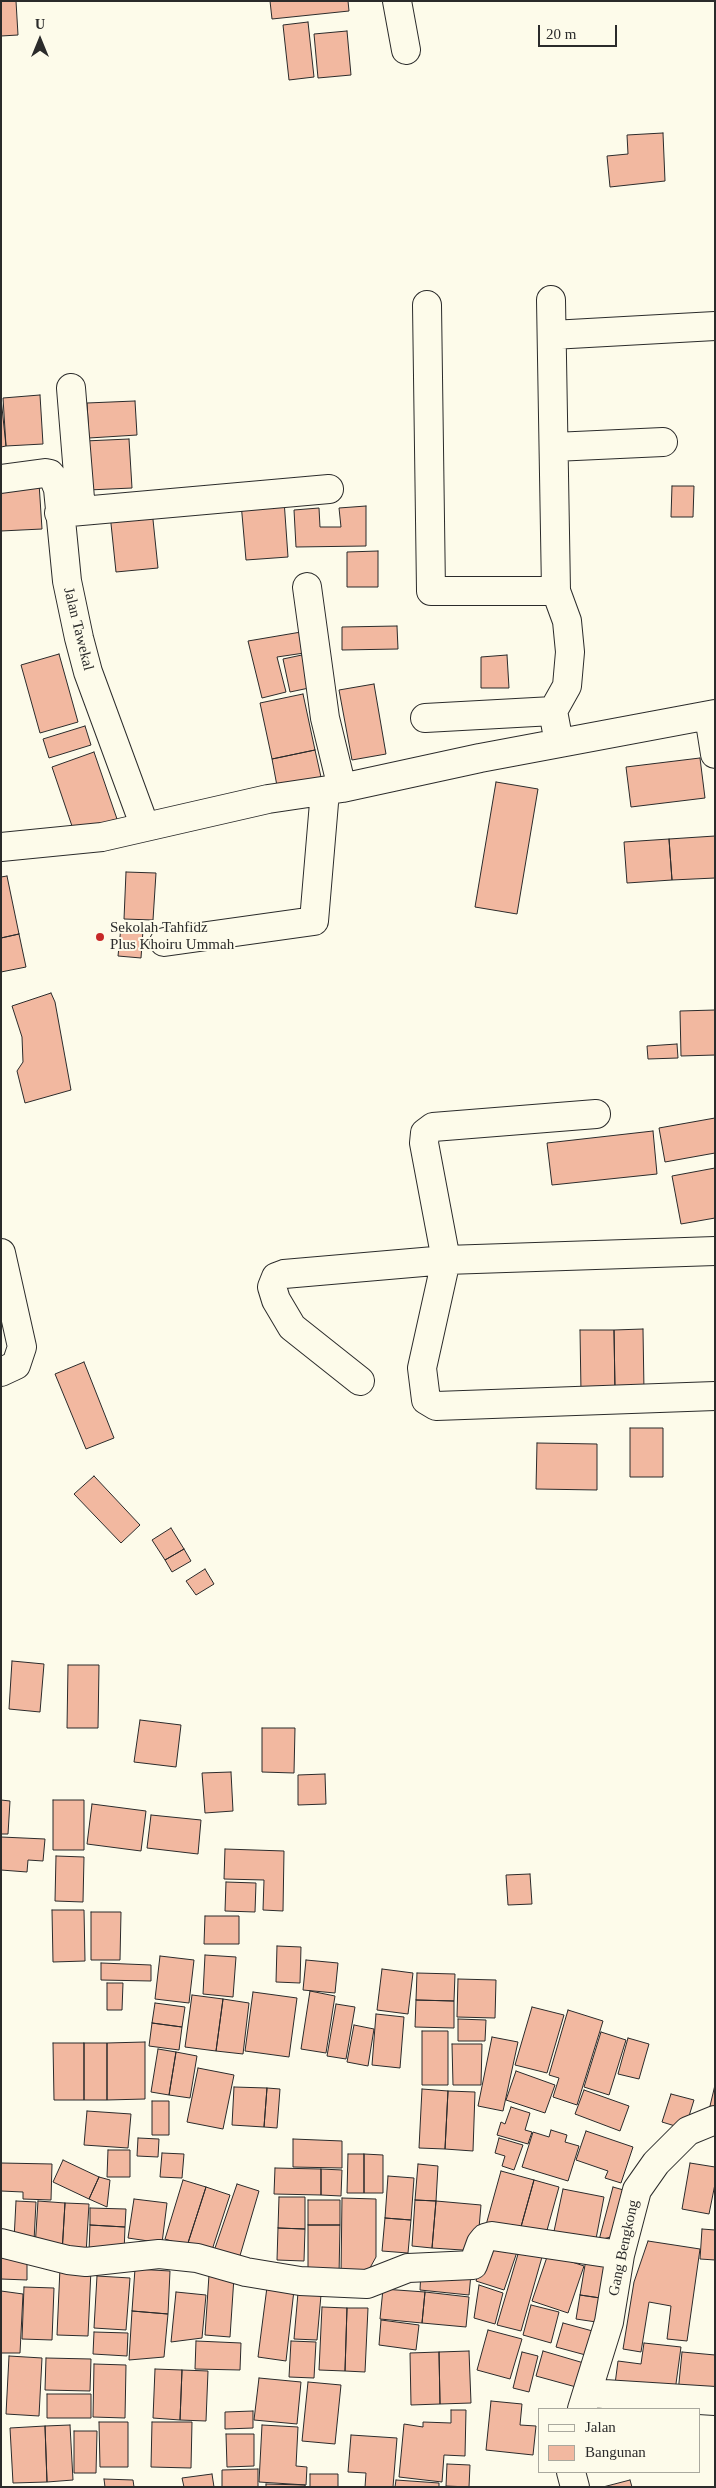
<!DOCTYPE html>
<html>
<head>
<meta charset="utf-8">
<style>
  body { margin:0 }
  #map { position:relative; width:716px; height:2488px; overflow:hidden; background:#fdfbea; font-family:"Times New Roman",serif }
  canvas { display:block }
  .frame { position:absolute; inset:0; border:2px solid #2b2b2b; pointer-events:none }
  .legend { position:absolute; left:538px; top:2408px; width:162px; height:65px; box-sizing:border-box; background:#fdfbea; border:1px solid #a9a89e; margin:0; padding:6px 9px; list-style:none; font-size:15px; color:#2b2b2b }
  .legend li { display:flex; align-items:center; gap:10px; height:25px }
  .legend b { width:25px; border:1px solid #a9a89e }
  .north { position:absolute; left:15px; top:15px; width:50px; height:50px; -webkit-text-stroke:4px #fdfbea; paint-order:stroke; rotate:0deg; font-size:14px; font-weight:700; line-height:20px; text-align:center; color:#2b2b2b }
  .north::after { content:''; display:block; margin:auto; width:18px; height:22px; background:#2b2b2b; clip-path:polygon(50% 0,100% 100%,50% 72%,0 100%) }
  .scale { position:absolute; left:538px; top:25px; width:79px; height:22px; box-sizing:border-box; border:2px solid #2b2b2b; border-top:0; padding-left:6px; font-size:15px; line-height:18px; white-space:nowrap; color:#2b2b2b; -webkit-text-stroke:4px #fdfbea; paint-order:stroke }
</style>
</head>
<body>
<div id="map">
<canvas width="716" height="2488"></canvas>
<div class="frame"></div>
<ul class="legend">
<li><b style="height:6px;background:#fdfbea"></b>Jalan</li>
<li><b style="height:14px;background:#f2b8a0"></b>Bangunan</li>
</ul>
<div class="north">U</div>
<div class="scale">20 m</div>
</div>
<script>
const ctx = document.querySelector('canvas').getContext('2d');
ctx.lineJoin = 'round';
function fillPath(path, color) {
  ctx.fillStyle = color;
  ctx.fill(path, 'evenodd');
}
function shape(rows) {
  const path = new Path2D();
  for (const r of rows) {
    path.moveTo(r[0], r[1]);
    for (let i = 2; i < r.length; i += 2) path.lineTo(r[i], r[i + 1]);
  }
  return path;
}
function trace(path, color, width, dash) {
  ctx.strokeStyle = color;
  ctx.lineWidth = width;
  ctx.lineCap = dash ? 'butt' : 'round';
  ctx.setLineDash(dash || []);
  ctx.stroke(path);
}
function label(font, color, halo, rows, align = 'center') {
  ctx.font = font + ' "Times New Roman",serif';
  ctx.lineWidth = 4;
  ctx.setLineDash([]);
  ctx.textBaseline = 'middle';
  ctx.strokeStyle = halo;
  ctx.fillStyle = color;
  for (const [text, x, y, turn = 0] of rows) {
    ctx.save();
    ctx.translate(x, y);
    ctx.rotate((+turn || 0) * Math.PI / 180);
    ctx.textAlign = isNaN(turn) ? turn : align;
    if (halo) ctx.strokeText(text, 0, 0);
    ctx.fillText(text, 0, 0);
    ctx.restore();
  }
}
const building = shape([
  [1,1,16,1,18,35,1,36,1,1],
  [270,1,348,1,349,11,272,19,270,1],
  [308,22,314,77,289,80,283,25,308,22],
  [347,31,351,75,318,78,314,34,347,31],
  [663,133,665,181,610,187,607,156,628,154,627,135,663,133],
  [40,395,43,444,6,446,3,398,40,395],
  [1,398,6,446,1,447,1,398],
  [135,401,137,435,89,438,87,403,135,401],
  [129,439,132,488,88,490,85,441,129,439],
  [39,483,42,529,1,531,1,485,39,483],
  [672,486,694,486,693,517,671,517,672,486],
  [284,500,288,557,246,560,241,503,284,500],
  [366,506,366,546,296,547,294,510,319,508,320,527,341,527,339,508,366,506],
  [152,510,158,568,116,572,110,514,152,510],
  [378,551,378,587,347,587,347,552,378,551],
  [397,626,398,649,342,650,342,627,397,626],
  [307,631,311,652,277,657,286,692,262,698,248,641,307,631],
  [59,654,78,722,40,733,21,665,59,654],
  [302,655,309,688,290,692,283,659,302,655],
  [507,655,509,688,481,688,481,657,507,655],
  [374,684,386,754,352,760,339,690,374,684],
  [303,694,315,750,272,759,260,703,303,694],
  [85,726,91,745,49,758,43,739,85,726],
  [315,750,321,777,277,786,272,759,315,750],
  [94,752,117,819,74,832,52,767,94,752],
  [700,758,705,798,631,807,626,767,700,758],
  [496,782,538,789,517,914,475,907,496,782],
  [715,836,715,878,672,880,669,839,715,836],
  [669,839,672,880,627,883,624,842,669,839],
  [126,872,156,873,153,920,124,919,126,872],
  [7,876,19,934,1,938,1,877,7,876],
  [121,927,143,930,141,958,118,956,121,927],
  [19,934,26,967,1,972,1,938,19,934],
  [51,993,55,1002,71,1090,25,1103,17,1071,23,1062,22,1037,12,1006,51,993],
  [715,1010,715,1055,681,1056,680,1011,715,1010],
  [677,1044,678,1058,648,1059,647,1046,677,1044],
  [715,1118,715,1153,665,1162,659,1128,715,1118],
  [653,1131,657,1174,552,1185,547,1143,653,1131],
  [715,1168,715,1218,681,1224,672,1176,715,1168],
  [643,1329,644,1391,615,1391,614,1330,643,1329],
  [580,1330,614,1330,615,1391,581,1392,580,1330],
  [84,1362,114,1438,86,1449,55,1374,84,1362],
  [630,1428,663,1428,663,1477,630,1477,630,1428],
  [537,1443,597,1444,597,1490,536,1489,537,1443],
  [94,1476,140,1525,121,1543,74,1494,94,1476],
  [171,1528,184,1549,165,1560,152,1540,171,1528],
  [184,1549,191,1561,172,1572,165,1560,184,1549],
  [205,1569,214,1584,196,1595,186,1581,205,1569],
  [12,1661,44,1664,40,1712,9,1709,12,1661],
  [68,1665,99,1665,98,1728,67,1728,68,1665],
  [140,1720,181,1725,176,1767,134,1762,140,1720],
  [262,1728,295,1728,294,1773,262,1772,262,1728],
  [231,1772,233,1811,205,1813,202,1773,231,1772],
  [325,1774,326,1804,298,1805,298,1775,325,1774],
  [1,1800,10,1801,8,1834,1,1834,1,1800],
  [53,1800,84,1800,84,1850,53,1850,53,1800],
  [92,1804,146,1811,141,1851,87,1844,92,1804],
  [151,1815,201,1820,198,1854,147,1848,151,1815],
  [1,1837,45,1839,43,1861,28,1860,27,1872,1,1870,1,1837],
  [225,1849,284,1851,283,1911,263,1910,264,1880,224,1879,225,1849],
  [56,1856,84,1857,83,1902,55,1901,56,1856],
  [530,1874,532,1904,508,1905,506,1875,530,1874],
  [226,1882,256,1883,255,1912,225,1911,226,1882],
  [52,1910,84,1910,85,1961,53,1962,52,1910],
  [91,1912,121,1912,120,1960,91,1960,91,1912],
  [205,1916,239,1916,239,1944,204,1944,205,1916],
  [277,1946,301,1947,300,1983,276,1982,277,1946],
  [205,1955,236,1957,233,1997,203,1994,205,1955],
  [160,1956,194,1960,189,2003,155,1999,160,1956],
  [306,1960,338,1963,335,1993,303,1990,306,1960],
  [101,1963,151,1965,151,1981,101,1980,101,1963],
  [382,1969,413,1973,408,2014,377,2010,382,1969],
  [417,1973,455,1974,454,2001,416,2000,417,1973],
  [458,1979,496,1980,495,2018,457,2017,458,1979],
  [107,1983,123,1983,122,2010,107,2010,107,1983],
  [310,1991,335,1996,326,2053,301,2049,310,1991],
  [253,1992,297,1998,289,2057,245,2051,253,1992],
  [192,1995,223,1999,216,2051,185,2047,192,1995],
  [223,1999,249,2003,243,2054,216,2051,223,1999],
  [416,2000,454,2001,454,2028,415,2027,416,2000],
  [155,2003,185,2007,182,2027,152,2023,155,2003],
  [336,2004,355,2007,346,2059,327,2056,336,2004],
  [532,2007,564,2015,547,2073,515,2065,532,2007],
  [568,2010,603,2021,577,2105,553,2097,559,2078,549,2075,568,2010],
  [376,2014,404,2017,400,2068,372,2065,376,2014],
  [458,2019,486,2020,485,2041,458,2041,458,2019],
  [152,2023,182,2027,179,2050,149,2046,152,2023],
  [354,2025,374,2029,368,2066,347,2062,354,2025],
  [422,2031,448,2031,448,2085,422,2085,422,2031],
  [601,2032,626,2040,609,2095,584,2087,601,2032],
  [492,2037,518,2042,503,2111,478,2106,492,2037],
  [628,2038,649,2044,639,2079,618,2074,628,2038],
  [145,2042,145,2099,107,2100,107,2043,145,2042],
  [53,2043,84,2043,84,2100,54,2100,53,2043],
  [84,2043,107,2043,107,2100,84,2100,84,2043],
  [452,2044,482,2044,481,2085,453,2085,452,2044],
  [158,2049,176,2052,169,2095,151,2092,158,2049],
  [176,2052,197,2056,190,2098,169,2095,176,2052],
  [198,2068,234,2075,223,2129,187,2122,198,2068],
  [516,2071,555,2085,545,2113,506,2100,516,2071],
  [715,2085,715,2107,710,2106,715,2085],
  [234,2087,267,2088,264,2127,232,2125,234,2087],
  [267,2088,280,2089,277,2128,264,2127,267,2088],
  [422,2089,448,2091,445,2149,419,2148,422,2089],
  [584,2090,629,2106,620,2131,575,2114,584,2090],
  [448,2091,475,2092,473,2151,445,2149,448,2091],
  [671,2094,694,2100,685,2129,662,2122,671,2094],
  [152,2101,169,2101,169,2135,152,2135,152,2101],
  [511,2107,530,2113,525,2130,532,2132,528,2144,497,2135,501,2122,505,2124,511,2107],
  [87,2111,131,2114,128,2148,84,2145,87,2111],
  [551,2130,567,2135,565,2142,579,2146,568,2181,522,2167,533,2132,549,2137,551,2130],
  [586,2131,633,2147,621,2183,605,2178,608,2171,576,2160,586,2131],
  [138,2138,159,2139,158,2157,137,2156,138,2138],
  [499,2138,523,2145,514,2170,502,2166,505,2156,495,2153,499,2138],
  [293,2139,342,2141,342,2168,293,2167,293,2139],
  [108,2150,130,2150,130,2177,107,2177,108,2150],
  [162,2153,184,2154,182,2178,160,2177,162,2153],
  [348,2154,364,2154,364,2193,347,2193,348,2154],
  [364,2154,383,2155,383,2193,364,2193,364,2154],
  [63,2160,99,2177,89,2199,53,2182,63,2160],
  [1,2163,52,2164,51,2200,23,2199,23,2192,1,2191,1,2163],
  [690,2163,715,2167,715,2184,709,2214,682,2209,690,2163],
  [418,2164,438,2166,436,2201,415,2200,418,2164],
  [275,2168,321,2169,321,2195,274,2194,275,2168],
  [321,2169,342,2170,341,2196,321,2195,321,2169],
  [501,2171,534,2180,519,2234,486,2225,501,2171],
  [388,2176,414,2178,411,2220,385,2218,388,2176],
  [99,2177,110,2180,107,2207,89,2199,99,2177],
  [183,2180,206,2187,187,2246,165,2239,183,2180],
  [534,2180,559,2187,544,2241,519,2234,534,2180],
  [237,2184,259,2191,239,2259,214,2251,237,2184],
  [206,2187,230,2195,211,2253,187,2246,206,2187],
  [613,2187,634,2193,622,2234,599,2240,613,2187],
  [563,2189,604,2197,595,2244,553,2236,563,2189],
  [279,2197,305,2197,305,2229,278,2228,279,2197],
  [342,2198,376,2199,376,2257,366,2275,341,2275,342,2198],
  [134,2199,167,2203,162,2243,128,2238,134,2199],
  [308,2200,340,2200,340,2225,308,2225,308,2200],
  [415,2200,436,2201,432,2248,412,2246,415,2200],
  [16,2201,36,2202,34,2241,14,2240,16,2201],
  [38,2201,65,2203,62,2253,35,2248,38,2201],
  [436,2201,481,2205,477,2251,432,2248,436,2201],
  [65,2203,89,2204,86,2254,62,2253,65,2203],
  [90,2208,126,2209,125,2227,90,2225,90,2208],
  [385,2218,411,2220,408,2253,382,2251,385,2218],
  [90,2225,125,2227,124,2253,89,2252,90,2225],
  [308,2225,340,2225,339,2275,308,2275,308,2225],
  [278,2228,305,2229,304,2261,277,2260,278,2228],
  [702,2229,715,2230,715,2260,700,2259,702,2229],
  [490,2240,518,2249,504,2290,476,2281,490,2240],
  [648,2241,700,2249,687,2341,667,2339,671,2306,649,2302,641,2352,623,2349,634,2282,648,2241],
  [521,2244,544,2250,521,2331,497,2325,521,2244],
  [1,2249,27,2249,27,2280,1,2279,1,2249],
  [548,2254,584,2266,568,2313,532,2301,548,2254],
  [586,2259,613,2263,607,2299,580,2295,586,2259],
  [60,2268,91,2269,88,2336,57,2335,60,2268],
  [135,2269,170,2271,168,2314,132,2311,135,2269],
  [421,2270,471,2274,469,2295,420,2290,421,2270],
  [209,2275,234,2277,230,2337,205,2335,209,2275],
  [97,2276,130,2278,126,2330,94,2328,97,2276],
  [479,2285,503,2293,495,2324,474,2318,479,2285],
  [24,2287,54,2288,52,2340,22,2339,24,2287],
  [267,2287,294,2290,286,2361,258,2357,267,2287],
  [383,2289,425,2292,422,2323,380,2319,383,2289],
  [1,2291,23,2294,20,2353,1,2353,1,2291],
  [176,2292,206,2295,202,2338,171,2342,176,2292],
  [425,2292,469,2297,466,2327,422,2323,425,2292],
  [298,2293,321,2295,317,2340,294,2339,298,2293],
  [580,2295,607,2299,603,2323,576,2319,580,2295],
  [531,2305,559,2312,551,2343,523,2335,531,2305],
  [322,2307,347,2308,345,2371,319,2370,322,2307],
  [347,2308,368,2308,365,2372,345,2371,347,2308],
  [132,2311,168,2314,164,2357,129,2360,132,2311],
  [381,2320,419,2325,416,2350,379,2345,381,2320],
  [563,2323,600,2333,593,2357,556,2347,563,2323],
  [488,2330,522,2339,510,2379,477,2370,488,2330],
  [94,2332,128,2333,127,2356,93,2354,94,2332],
  [196,2341,241,2343,240,2370,195,2369,196,2341],
  [291,2341,316,2342,314,2378,289,2377,291,2341],
  [644,2343,681,2347,675,2391,615,2384,618,2361,641,2364,644,2343],
  [469,2351,471,2403,440,2404,439,2352,469,2351],
  [543,2351,594,2366,587,2390,536,2376,543,2351],
  [439,2352,440,2404,411,2405,410,2353,439,2352],
  [522,2352,538,2356,529,2392,513,2388,522,2352],
  [682,2352,715,2355,715,2397,678,2393,682,2352],
  [9,2356,42,2358,39,2416,6,2414,9,2356],
  [46,2358,91,2359,90,2391,45,2390,46,2358],
  [94,2364,126,2365,125,2418,93,2417,94,2364],
  [155,2369,182,2370,180,2420,153,2418,155,2369],
  [182,2370,208,2371,206,2421,180,2420,182,2370],
  [259,2378,301,2382,297,2424,254,2420,259,2378],
  [308,2382,341,2385,335,2444,302,2441,308,2382],
  [47,2394,91,2394,91,2418,47,2418,47,2394],
  [491,2401,522,2404,520,2425,536,2426,533,2455,486,2450,491,2401],
  [451,2410,466,2410,465,2456,444,2455,442,2482,399,2477,404,2424,423,2427,423,2422,451,2423,451,2410],
  [253,2411,253,2428,225,2429,225,2412,253,2411],
  [99,2422,128,2422,128,2467,100,2467,99,2422],
  [152,2422,192,2422,191,2468,151,2467,152,2422],
  [70,2425,73,2480,47,2482,45,2426,70,2425],
  [262,2425,298,2427,296,2466,307,2467,306,2485,259,2482,262,2425],
  [45,2426,47,2482,13,2483,10,2428,45,2426],
  [74,2431,97,2431,96,2473,74,2473,74,2431],
  [226,2434,254,2434,254,2466,227,2467,226,2434],
  [351,2435,397,2438,393,2487,365,2487,366,2473,348,2472,351,2435],
  [447,2464,470,2465,469,2487,446,2486,447,2464],
  [258,2469,258,2487,222,2487,222,2470,258,2469],
  [212,2474,214,2487,184,2487,182,2478,212,2474],
  [310,2474,338,2474,338,2487,310,2487,310,2474],
  [104,2479,133,2480,134,2487,105,2487,104,2479],
  [396,2480,439,2483,439,2487,395,2487,396,2480],
  [630,2480,632,2487,603,2487,630,2480],
  [266,2484,305,2485,305,2487,266,2487,266,2484]
]);
const minor = shape([
  [397,1,406,50],
  [551,300,556,591,567,621,570,652,567,686,553,711,559,743],
  [427,305,431,591,556,591],
  [552,335,715,326],
  [71,388,81,511],
  [554,447,663,442],
  [1,479,45,473,50,474,54,479,58,489,67,581,79,638,88,672,145,827],
  [59,513,329,489],
  [307,587,325,718,342,788],
  [709,716,715,754],
  [425,718,553,711],
  [1,847,102,837,268,799,342,788,480,758,715,714],
  [164,942,314,921,325,791],
  [596,1114,433,1127,425,1133,424,1143,446,1260,422,1368,426,1400,436,1406,715,1396],
  [1,1253,22,1347,16,1365,1,1372],
  [360,1381,292,1327,276,1300,272,1287,276,1277,284,1274,446,1260,715,1251],
  [1,2243,68,2260,86,2262,159,2254,197,2258,246,2272,300,2281,367,2284,408,2268,473,2265,481,2243,485,2238,492,2236,620,2255],
  [588,2393,715,2401],
  [582,2409,609,2322,620,2255,637,2190,656,2163,688,2131,715,2120],
  [571,2472,575,2487]
]);
const markers = [
  [100,937,5,"#c62828"]
];
const streetNames = [
  ["Jalan Tawekal",78,629,76],
  ["Gang Bengkong",624,2248,-78]
];
const poiNames = [
  ["Sekolah Tahfidz",110,928],
  ["Plus Khoiru Ummah",110,945]
];
fillPath(building, '#f2b8a0');
trace(building, '#2b2b2b', 1);
trace(minor, '#2b2b2b', 30);
trace(minor, '#fdfbea', 28);
for (const [x, y, r, color] of markers) {
  const dot = new Path2D();
  dot.arc(x, y, r, 0, 2 * Math.PI);
  ctx.fillStyle = color;
  ctx.fill(dot);
  trace(dot, '#fdfbea', 2);
}
label('15px', '#2b2b2b', '#fdfbea', streetNames);
label('15px', '#2b2b2b', '#fdfbea', poiNames, 'left');
</script>
</body>
</html>
